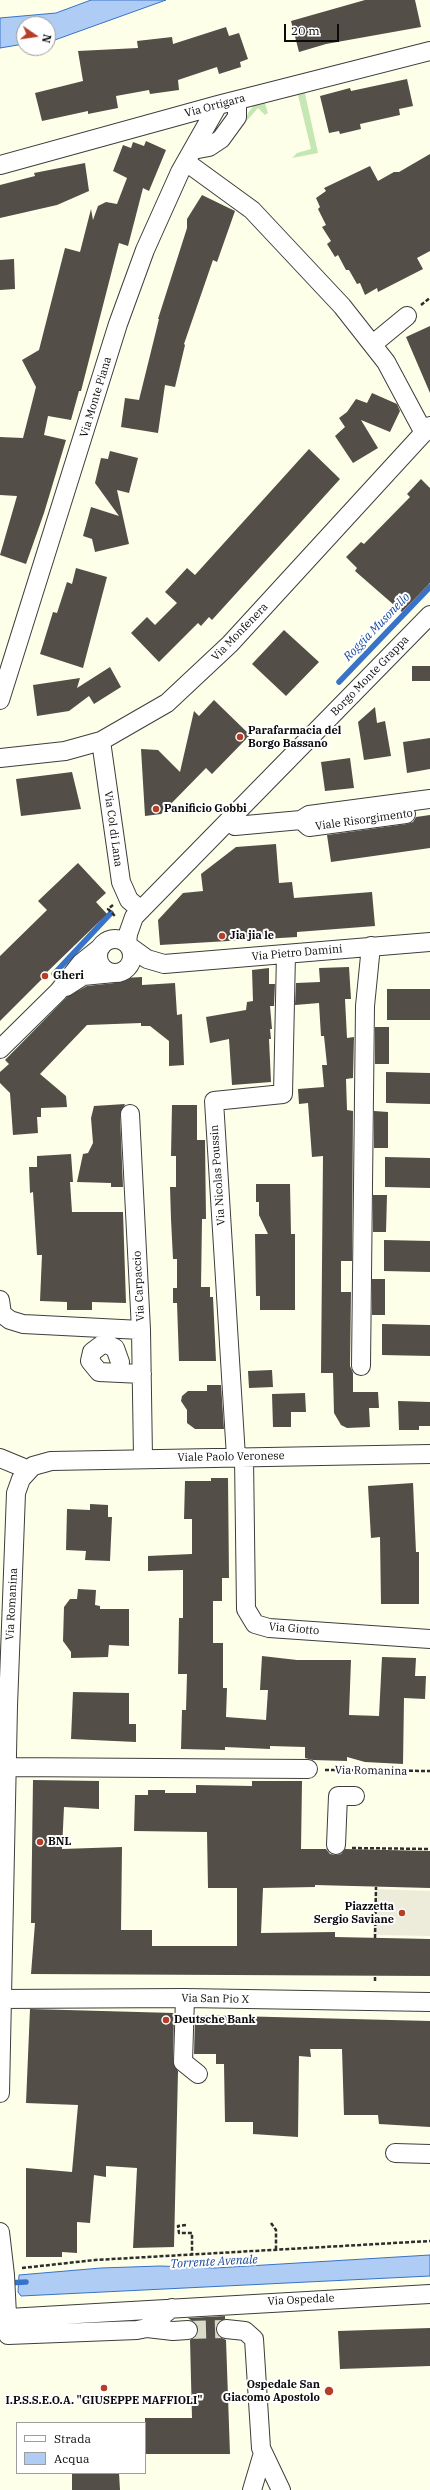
<!DOCTYPE html>
<html>
<head>
<meta charset="utf-8">
<style>
  body { margin:0 }
  #map { position:relative; width:430px; height:2490px; overflow:hidden; background:#feffe9; font-family:"IBM Plex Serif",serif }
  canvas { display:block }
  .legend { position:absolute; left:16px; top:2422px; width:130px; height:52px; box-sizing:border-box; background:#fff; border:1px solid #9d9d9d; margin:0; padding:5px 7px; list-style:none; font-size:12px; color:#0b0b0b }
  .legend li { display:flex; align-items:center; gap:8px; height:20px }
  .legend b { width:20px; border:1px solid #9d9d9d }
  .north { position:absolute; left:16px; top:16px; width:40px; height:40px; box-sizing:border-box; background:#fff; border:1px solid #9d9d9d; border-radius:50%; rotate:103deg; font-size:11px; font-weight:700; line-height:16px; text-align:center; color:#0b0b0b }
  .north::after { content:''; display:block; margin:auto; width:14px; height:18px; background:#b63d27; clip-path:polygon(50% 0,100% 100%,50% 72%,0 100%) }
  .scale { position:absolute; left:284px; top:24px; width:55px; height:18px; box-sizing:border-box; border:2px solid #0b0b0b; border-top:0; padding-left:5px; font-size:12px; line-height:14px; white-space:nowrap; color:#0b0b0b; -webkit-text-stroke:3px #fff; paint-order:stroke }
</style>
</head>
<body>
<div id="map">
<canvas width="430" height="2490"></canvas>
<ul class="legend">
<li><b style="height:5px;background:#fff"></b>Strada</li>
<li><b style="height:11px;background:#afcdf4"></b>Acqua</li>
</ul>
<div class="north">N</div>
<div class="scale">20 m</div>
</div>
<script>
const ctx = document.querySelector('canvas').getContext('2d');
ctx.lineJoin = 'round';
function fillPath(path, color) {
  ctx.fillStyle = color;
  ctx.fill(path, 'evenodd');
}
function shape(rows) {
  const path = new Path2D();
  for (const r of rows) {
    if (r.length === 3) {
      path.moveTo(r[0] + r[2], r[1]);
      path.arc(r[0], r[1], r[2], 0, 2 * Math.PI);
      continue;
    }
    path.moveTo(r[0], r[1]);
    for (let i = 2; i < r.length; i += 2) path.lineTo(r[i], r[i + 1]);
  }
  return path;
}
function trace(path, color, width, dash) {
  ctx.strokeStyle = color;
  ctx.lineWidth = width;
  ctx.lineCap = dash ? 'butt' : 'round';
  ctx.setLineDash(dash || []);
  ctx.stroke(path);
}
function label(font, color, halo, rows, align = 'center') {
  ctx.font = font + ' "IBM Plex Serif",serif';
  ctx.lineWidth = 4;
  ctx.setLineDash([]);
  ctx.textBaseline = 'middle';
  ctx.strokeStyle = halo;
  ctx.fillStyle = color;
  for (const [text, x, y, turn = 0] of rows) {
    ctx.save();
    ctx.translate(x, y);
    ctx.rotate((+turn || 0) * Math.PI / 180);
    ctx.textAlign = isNaN(turn) ? turn : align;
    if (halo) ctx.strokeText(text, 0, 0);
    ctx.fillText(text, 0, 0);
    ctx.restore();
  }
}
const green = shape([
  [304,89,318,153,292,158,297,153,311,149,298,95,286,98,285,94],
  [265,103,268,113,265,115,258,108,244,124,248,113,254,105]
]);
const plaza = shape([
  [375,1889,430,1891,430,1936,373,1935]
]);
const water = shape([
  [91,0,166,0,52,41,48,41,48,24,24,24,24,44,0,48,0,18,56,13,91,0],
  [430,2255,430,2276,21,2296,18,2292,19,2275,101,2268,160,2266,215,2268,430,2255]
]);
const stream = shape([
  [339,682,430,587],
  [54,974,111,913],
  [7,2283,26,2282]
]);
const building = shape([
  [365,0,415,0,421,27,326,44,299,52,291,21],
  [226,27,229,36,239,33,248,59,240,62,241,67,219,74,217,67,178,80,179,90,150,94,149,90,116,96,118,108,88,114,88,111,42,121,35,93,83,81,78,51,138,48,137,41,172,37,173,44],
  [407,79,413,106,399,109,400,115,360,124,361,129,340,134,339,131,329,133,320,96,350,88,351,91],
  [146,141,166,150,149,191,143,188,128,246,119,243,81,391,79,391,71,420,48,416,44,435,66,440,44,513,26,564,0,555,17,496,0,495,0,437,23,438,36,387,22,360,39,350,65,248,80,252,91,209,93,220,98,206,106,202,117,204,127,178,113,171,123,145,131,148,133,142,144,146],
  [430,154,430,251,417,258,423,269,378,292,377,288,365,295,360,283,357,284,349,270,346,270,338,255,335,257,327,244,331,241,322,227,326,225,318,209,320,207,316,198,326,191,324,188,370,166,378,181,394,172,399,172],
  [85,163,89,191,57,205,0,218,0,185,35,176,34,173],
  [202,195,235,211,217,262,213,260,194,315,184,344,185,345,175,387,165,385,158,433,121,427,125,398,139,400,159,319,158,319,187,228,187,219],
  [14,259,15,289,0,290,0,260],
  [430,326,430,393,406,337],
  [372,393,397,404,400,411,390,432,361,420,378,448,353,463,335,436,345,427,339,418,347,412,356,399,367,403],
  [309,449,340,479,212,620,209,617,201,626,198,623,159,662,131,633,147,617,155,625,177,603,165,592,187,568,195,575],
  [110,451,138,458,129,493,117,490,129,544,95,552,92,539,83,536,91,507,119,516,95,483,101,458,108,459],
  [421,479,430,488,430,583,402,612,355,571,357,568,346,557,361,542,364,544,410,497,407,494],
  [76,568,107,577,83,668,40,654,53,612,57,613,67,582,72,584],
  [284,630,319,662,286,696,252,664],
  [412,666,430,666,430,681,412,681],
  [110,667,121,687,94,704,89,696,69,711,37,716,33,685,80,678,77,688],
  [214,700,250,735,212,774,206,768,161,814,145,816,141,749,158,750,180,772,194,711,199,716],
  [375,707,377,723,385,721,391,756,364,760,358,722],
  [430,738,430,769,407,773,403,742],
  [350,758,354,788,325,791,321,762],
  [72,772,81,809,21,816,16,779],
  [430,815,430,848,331,862,327,835,407,824,413,822,416,817],
  [276,844,279,883,292,882,294,898,372,892,375,926,297,932,297,937,160,945,158,920,183,893,203,891,201,874,236,847],
  [78,863,106,893,96,902,107,914,44,975,45,976,0,1021,0,956,47,910,38,901],
  [349,967,351,999,345,999,347,1038,354,1037,353,1078,346,1079,347,1110,353,1111,352,1261,341,1261,341,1292,351,1292,350,1366,353,1373,353,1392,378,1392,379,1408,369,1408,370,1427,347,1428,341,1425,334,1413,333,1373,321,1373,323,1156,312,1157,308,1103,299,1104,298,1089,324,1087,322,1065,327,1065,324,1036,321,1036,319,1003,295,1005,296,983,320,982,319,968],
  [269,968,269,984,275,984,274,1006,270,1006,272,1029,270,1029,271,1039,269,1039,271,1082,232,1085,229,1039,210,1043,206,1017,246,1010,247,1002,253,1001,252,970],
  [142,977,142,985,175,983,177,1015,182,1014,184,1065,169,1066,169,1041,150,1026,141,1026,141,1023,87,1025,40,1074,66,1096,67,1107,41,1108,41,1117,37,1117,38,1133,13,1135,10,1093,0,1083,0,1072,9,1064,5,1060,67,997,87,986,115,983,123,978],
  [387,989,430,989,430,1020,387,1020],
  [375,1027,389,1027,389,1064,375,1064],
  [386,1072,430,1073,430,1104,386,1103],
  [125,1104,120,1115,123,1187,111,1187,111,1183,77,1182,83,1154,88,1153,93,1143,91,1118,94,1106],
  [172,1105,197,1105,197,1140,205,1140,206,1219,202,1219,201,1287,210,1287,210,1297,213,1297,216,1361,179,1361,177,1303,173,1303,173,1288,177,1288,177,1259,173,1259,171,1219,170,1187,176,1187,176,1156,171,1156],
  [374,1111,388,1112,388,1148,374,1148],
  [71,1154,73,1182,70,1182,72,1212,123,1212,126,1303,92,1302,92,1310,67,1310,67,1302,40,1301,42,1255,37,1255,33,1192,30,1193,29,1167,37,1167,37,1156],
  [385,1157,430,1158,430,1188,385,1187],
  [256,1184,290,1184,291,1234,295,1234,295,1310,260,1310,260,1296,256,1296,255,1234,268,1234,259,1215,259,1202,256,1202],
  [373,1195,387,1195,386,1232,373,1232],
  [384,1240,430,1241,430,1272,384,1271],
  [372,1279,385,1279,385,1315,372,1315],
  [382,1324,430,1325,430,1356,382,1355],
  [272,1370,273,1387,249,1388,248,1371],
  [207,1385,221,1385,224,1429,195,1429,187,1423,187,1410,181,1401,182,1396,188,1391,207,1391],
  [305,1393,306,1412,291,1412,291,1427,273,1427,272,1394],
  [398,1401,430,1402,430,1426,419,1426,419,1430,399,1430],
  [211,1478,228,1478,229,1578,222,1578,222,1601,213,1601,213,1643,223,1643,223,1688,227,1688,226,1717,266,1720,268,1690,260,1690,262,1656,297,1660,351,1660,349,1715,379,1716,382,1657,416,1658,415,1676,426,1676,425,1699,404,1698,403,1764,365,1762,347,1757,347,1761,313,1760,305,1758,305,1747,270,1746,270,1749,225,1747,225,1750,181,1749,182,1710,186,1710,187,1674,178,1674,179,1618,183,1618,183,1570,148,1571,148,1556,192,1554,192,1519,184,1519,185,1481,211,1481],
  [413,1483,416,1552,419,1552,419,1604,381,1604,380,1537,371,1538,368,1486],
  [90,1504,108,1505,108,1517,112,1517,110,1561,85,1560,86,1551,66,1550,67,1509,90,1510],
  [78,1589,96,1590,95,1605,100,1606,100,1609,129,1609,129,1646,109,1645,108,1657,71,1658,71,1652,63,1641,64,1607,70,1599,77,1599],
  [73,1692,129,1693,129,1724,136,1724,136,1742,71,1739],
  [33,1780,99,1781,99,1809,64,1807,62,1849,122,1847,121,1930,152,1930,152,1946,237,1946,237,1888,208,1888,207,1832,134,1831,135,1795,148,1795,148,1790,165,1790,165,1793,196,1793,196,1785,252,1786,252,1781,302,1781,301,1849,326,1849,330,1854,336,1855,341,1854,345,1849,430,1851,430,1888,315,1885,315,1887,263,1888,261,1933,335,1932,335,1937,430,1939,430,1976,31,1974,35,1923,31,1923],
  [30,2009,174,2013,173,2062,178,2071,174,2247,133,2248,137,2168,106,2166,106,2177,94,2175,90,2223,77,2222,77,2253,62,2252,62,2257,26,2257,26,2168,72,2172,78,2105,26,2103],
  [195,2015,430,2021,430,2127,379,2124,378,2115,344,2115,342,2049,310,2049,311,2057,299,2056,298,2137,253,2134,253,2122,225,2122,224,2064,216,2064,216,2054,194,2054],
  [225,2316,225,2319,218,2323,216,2328,220,2337,226,2340,230,2454,145,2454,145,2418,192,2418,190,2340,197,2335,198,2330,196,2324,188,2318],
  [430,2328,430,2366,340,2369,338,2331],
  [72,2473,119,2473,120,2490,72,2490]
]);
const minorTunnel = shape([
  [188,2330,226,2329]
]);
const path = shape([
  [421,305,430,298],
  [113,905,108,909,116,917],
  [325,1770,430,1771],
  [352,1848,430,1849],
  [375,1938,376,1887],
  [375,1981,375,1975],
  [271,2223,276,2230,276,2251],
  [186,2225,178,2226,179,2233,192,2233,192,2256],
  [22,2268,95,2260,430,2241]
]);
const minor = shape([
  [193,150,209,147,221,139,237,117,237,100],
  [186,162,252,210,342,306,386,362,424,433],
  [0,165,218,105,430,51],
  [373,344,407,316],
  [0,700,118,324,145,250,180,172,218,105],
  [101,741,121,882,129,900,141,910],
  [0,758,65,751,101,741,167,703,230,644,430,426],
  [230,820,235,826,301,820,309,815,430,799],
  [301,820,309,827,406,814],
  [115,956,17],
  [127,944,128,934,134,917,430,615],
  [129,946,147,959,164,964,430,942],
  [66,987,83,976,114,973],
  [0,1049,58,992,81,963,101,947],
  [130,1114,141,1330,143,1458],
  [0,1300,2,1314,10,1320,23,1324,141,1330],
  [120,1362,115,1348,104,1343,92,1352,90,1361,99,1372,142,1374],
  [361,1366,365,1006,371,946],
  [236,1457,214,1101,283,1094,286,954],
  [244,1457,246,1609,255,1624,269,1628,430,1639],
  [0,1458,29,1470],
  [8,1767,308,1769],
  [336,1845,338,1796,355,1796],
  [185,1998,183,2062,198,2074],
  [0,1999,185,1998,430,2002],
  [0,2093,8,1706,16,1493,21,1479,33,1466,51,1461,430,1454],
  [395,2153,430,2154],
  [0,2232,5,2275,8,2335,137,2330,147,2328,172,2308],
  [8,2318,430,2294],
  [147,2328,173,2331,188,2330],
  [226,2329,245,2331,254,2339,261,2448,281,2490],
  [252,2490,263,2453]
]);
const markers = [
  [240,737,4,"#b63d27"],
  [156,809,4,"#b63d27"],
  [222,936,4,"#b63d27"],
  [45,976,4,"#b63d27"],
  [40,1842,4,"#b63d27"],
  [402,1913,4,"#b63d27"],
  [166,2020,4,"#b63d27"],
  [104,2388,4,"#b63d27"],
  [329,2391,5,"#b63d27"]
];
const streetNames = [
  ["Via Ortigara",215,106,-15],
  ["Via Monte Piana",96,397,-73],
  ["Via Monfenera",240,632,-46],
  ["Borgo Monte Grappa",370,676,-46],
  ["Viale Risorgimento",364,820,-8],
  ["Via Col di Lana",113,829,82],
  ["Via Pietro Damini",297,953,-5],
  ["Via Nicolas Poussin",218,1175,-94],
  ["Via Carpaccio",139,1286,-93],
  ["Viale Paolo Veronese",231,1457,-1],
  ["Via Romanina",12,1604,-87],
  ["Via Giotto",294,1629,5],
  ["Via Romanina",371,1771,1],
  ["Via San Pio X",215,1999,1],
  ["Via Ospedale",301,2300,-3]
];
const poiNames = [
  ["Parafarmacia del",248,731],
  ["Borgo Bassano",248,744],
  ["Panificio Gobbi",164,809],
  ["Jia jia le",230,936],
  ["Gheri",53,976],
  ["BNL",48,1842],
  ["Piazzetta",394,1907,"right"],
  ["Sergio Saviane",394,1920,"right"],
  ["Deutsche Bank",174,2020],
  ["Ospedale San",320,2385,"right"],
  ["Giacomo Apostolo",320,2398,"right"],
  ["I.P.S.S.E.O.A. \"GIUSEPPE MAFFIOLI\"",104,2401,"center"]
];
const waterNames = [
  ["Roggia Musonello",377,627,-46],
  ["Torrente Avenale",214,2262,-3]
];
fillPath(green, '#c5e7b4');
fillPath(plaza, '#edebda');
fillPath(water, '#afcdf4');
trace(water, '#3872c9', 1);
trace(stream, '#3872c9', 5.5);
fillPath(building, '#534e47');
trace(minorTunnel, '#dadac8', 18, [18, 9]);
trace(minor, '#3e3e3e', 20);
trace(path, '#2d2d2d', 2.5, [4, 2]);
trace(minor, '#fff', 18);
for (const [x, y, r, color] of markers) {
  const dot = new Path2D();
  dot.arc(x, y, r, 0, 2 * Math.PI);
  ctx.fillStyle = color;
  ctx.fill(dot);
  trace(dot, '#fff', 1.5);
}
label('11px', '#0b0b0b', '#fff', streetNames);
label('bold 11px', '#0b0b0b', '#fff', poiNames, 'left');
label('italic 12px', '#184798', '#fff', waterNames);
</script>
</body>
</html>
